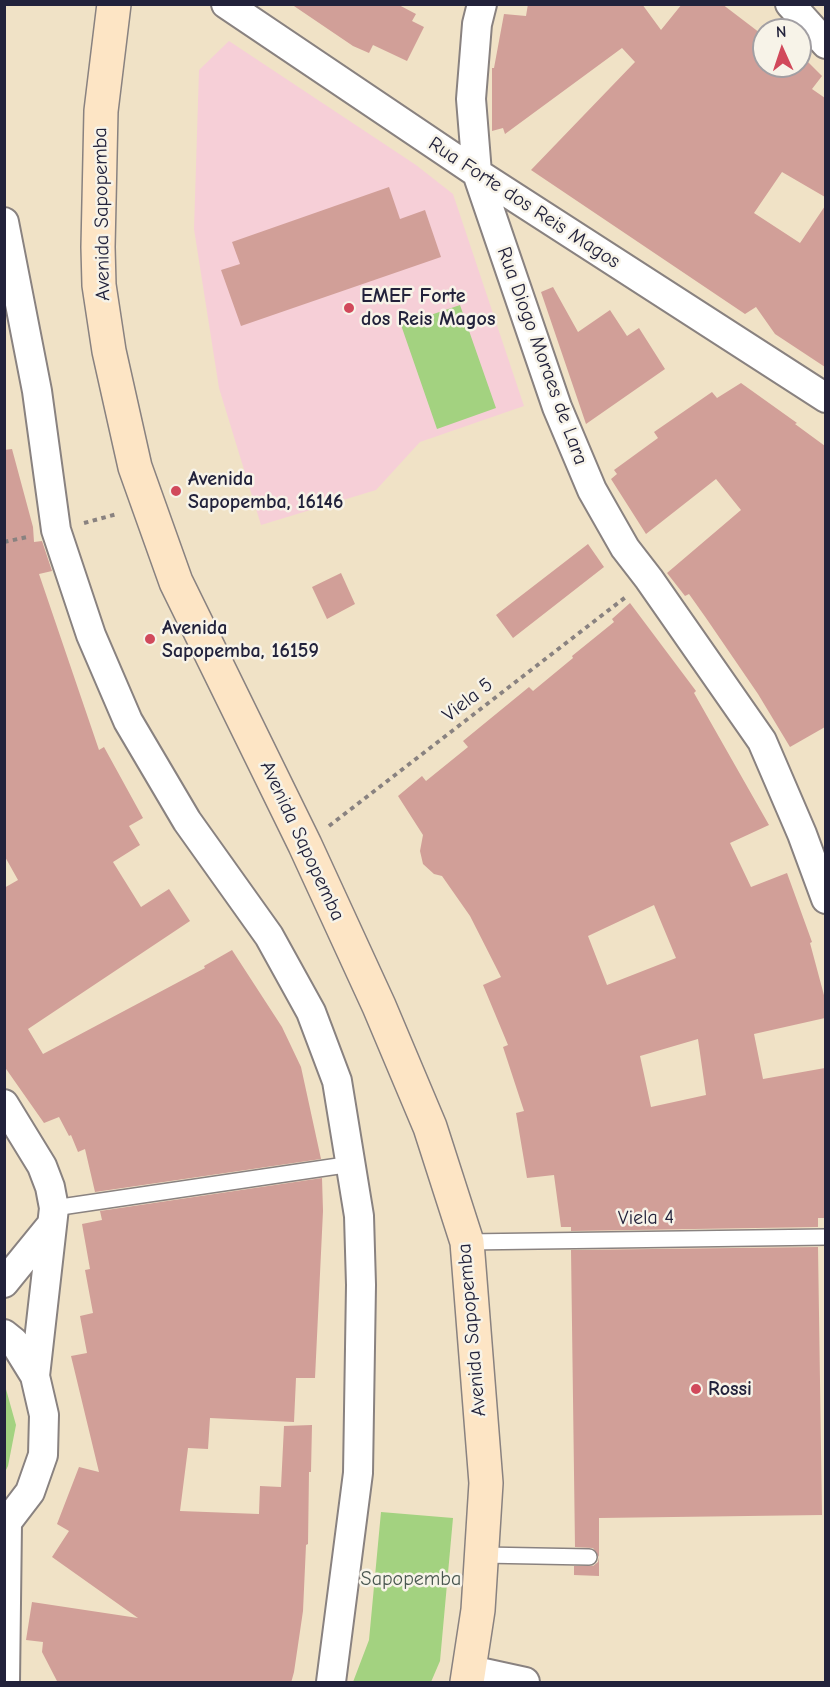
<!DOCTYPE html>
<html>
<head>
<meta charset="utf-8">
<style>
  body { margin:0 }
  #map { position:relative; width:830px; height:1687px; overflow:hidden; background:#f0e2c6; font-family:"Comic Neue",sans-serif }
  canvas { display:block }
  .frame { position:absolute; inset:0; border:6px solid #22223b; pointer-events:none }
  .north { position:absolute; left:752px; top:18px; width:60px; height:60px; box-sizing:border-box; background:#f7f3e8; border:2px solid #a29fa3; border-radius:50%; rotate:357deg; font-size:16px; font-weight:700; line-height:24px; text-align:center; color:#22223b }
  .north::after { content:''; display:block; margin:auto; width:21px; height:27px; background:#d1495b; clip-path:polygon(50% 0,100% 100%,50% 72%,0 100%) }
</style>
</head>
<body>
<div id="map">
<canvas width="830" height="1687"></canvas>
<div class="frame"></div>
<div class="north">N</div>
</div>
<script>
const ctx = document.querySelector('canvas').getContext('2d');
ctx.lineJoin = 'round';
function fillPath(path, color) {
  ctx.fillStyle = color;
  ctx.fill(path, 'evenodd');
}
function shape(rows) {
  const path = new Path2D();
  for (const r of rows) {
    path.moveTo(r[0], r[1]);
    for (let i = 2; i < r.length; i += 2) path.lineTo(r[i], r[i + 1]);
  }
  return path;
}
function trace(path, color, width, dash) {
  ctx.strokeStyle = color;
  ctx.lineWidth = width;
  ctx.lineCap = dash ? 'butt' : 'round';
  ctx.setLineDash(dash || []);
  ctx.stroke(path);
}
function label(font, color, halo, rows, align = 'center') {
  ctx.font = font + ' "Comic Neue",sans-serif';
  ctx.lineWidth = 5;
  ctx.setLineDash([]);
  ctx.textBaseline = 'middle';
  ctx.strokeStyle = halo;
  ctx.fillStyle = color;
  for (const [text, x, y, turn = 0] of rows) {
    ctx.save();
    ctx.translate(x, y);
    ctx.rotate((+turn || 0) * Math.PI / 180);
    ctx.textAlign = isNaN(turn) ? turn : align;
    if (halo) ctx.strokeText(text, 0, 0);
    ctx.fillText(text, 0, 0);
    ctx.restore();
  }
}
const built = shape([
  [229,41,416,165,453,194,524,406,420,442,376,490,261,525,219,388,194,229,199,70]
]);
const green = shape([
  [460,305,496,408,437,429,401,325],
  [4,1382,16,1425,8,1466,5,1472],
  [381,1512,453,1518,440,1661,431,1682,353,1682,369,1640]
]);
const building = shape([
  [291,4,397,4,416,14,412,21,424,27,407,61,373,45,369,53,353,46],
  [528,4,642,4,661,30,682,4,722,4,764,36,764,66,800,66,800,54,822,76,812,89,825,98,825,197,782,172,754,213,800,243,825,206,825,367,775,334,756,307,745,314,531,170,635,62,622,48,505,134,503,128,492,131,492,68,494,68,504,14,526,16],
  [389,187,400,219,425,210,441,257,241,326,221,270,240,264,232,242],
  [553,287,578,332,610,310,627,336,639,328,665,369,586,424,541,292],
  [741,383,797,423,795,424,825,446,825,727,790,747,758,694,706,618,689,594,685,596,667,573,741,510,716,479,646,534,611,479,617,474,614,470,658,438,654,432,712,392,717,398],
  [12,449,33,527,34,542,42,541,52,571,39,574,99,750,104,747,143,818,129,826,140,845,113,862,141,907,169,889,190,921,28,1029,43,1054,205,968,204,966,232,950,282,1027,301,1067,321,1159,95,1192,85,1149,78,1152,71,1135,69,1136,59,1117,44,1123,4,1066,4,888,18,880,4,855,4,450],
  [588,544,604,567,513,638,496,615],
  [341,573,355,604,327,619,312,587],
  [630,603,696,691,694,693,769,825,730,843,751,887,787,873,812,942,810,943,825,999,825,1018,754,1034,763,1079,825,1068,825,1218,818,1218,818,1227,571,1231,571,1227,561,1227,554,1175,527,1178,516,1113,524,1111,503,1047,508,1045,483,985,501,977,470,916,442,876,434,874,423,864,420,851,423,835,398,796,422,776,426,781,468,747,463,741,529,687,533,691,573,658,572,656,614,622,612,619],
  [654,905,676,958,607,985,588,936],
  [698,1039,706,1095,651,1107,640,1056],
  [322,1178,323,1211,315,1378,296,1378,294,1422,210,1418,208,1449,188,1448,180,1511,259,1514,260,1486,281,1487,284,1426,312,1425,311,1472,309,1472,308,1544,306,1545,303,1611,294,1672,291,1683,58,1683,42,1652,43,1642,26,1640,32,1602,138,1618,52,1557,69,1531,57,1524,79,1467,99,1472,71,1356,87,1353,80,1316,93,1313,85,1270,90,1269,82,1224,102,1220,100,1211],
  [818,1247,822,1515,599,1518,599,1576,574,1575,574,1566,593,1566,598,1562,599,1557,593,1548,575,1547,571,1250]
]);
const path = shape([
  [84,523,117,514],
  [4,542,27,537],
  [329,826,627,596]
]);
const lane = shape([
  [54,1208,352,1164],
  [467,1242,826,1237],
  [483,1555,589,1557]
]);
const street = shape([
  [226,4,477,173,826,398],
  [482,4,477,24,471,99,477,173,557,407,592,490,625,548,649,579,762,741,802,834,826,899],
  [790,4,826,44],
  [4,222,37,391,56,530,91,635,128,721,187,821,269,936,311,1012,337,1081,359,1216,361,1285,358,1473,331,1682],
  [4,1104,42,1166,50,1187,54,1208,35,1376],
  [4,1283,52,1224],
  [4,1334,14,1342,35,1376,44,1415,43,1455,30,1492,4,1526],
  [470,1670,525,1682],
  [5,1682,7,1524]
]);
const secondary = shape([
  [114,4,101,111,98,247,99,285,109,351,135,467,176,582,305,845,379,1006,430,1127,467,1242,486,1483,478,1610,467,1682]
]);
const markers = [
  [349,308,6,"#d1495b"],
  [176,491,6,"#d1495b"],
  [150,639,6,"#d1495b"],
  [696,1389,6,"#d1495b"]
];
const streetNames = [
  ["Rua Forte dos Reis Magos",524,203,33],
  ["Avenida Sapopemba",102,214,-91],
  ["Rua Diogo Moraes de Lara",542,356,70],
  ["Viela 5",468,700,-38],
  ["Avenida Sapopemba",302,841,65],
  ["Viela 4",646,1218,-1],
  ["Avenida Sapopemba",472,1330,-95]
];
const poiNames = [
  ["EMEF Forte",361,296],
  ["dos Reis Magos",361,319],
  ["Avenida",188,479],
  ["Sapopemba, 16146",188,502],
  ["Avenida",162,628],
  ["Sapopemba, 16159",162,651],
  ["Rossi",708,1389]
];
const parkNames = [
  ["Sapopemba",411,1579]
];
fillPath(built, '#f6cfd7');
fillPath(green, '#a3d280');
fillPath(building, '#d19f98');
trace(lane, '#898280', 18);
trace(street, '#898280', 32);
trace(secondary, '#898280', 36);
trace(path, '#898280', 4, [4.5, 4.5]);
trace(lane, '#fff', 15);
trace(street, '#fff', 28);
trace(secondary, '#fde5c5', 33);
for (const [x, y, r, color] of markers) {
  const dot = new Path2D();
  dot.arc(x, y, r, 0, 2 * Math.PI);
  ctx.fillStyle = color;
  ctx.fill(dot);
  trace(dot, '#f7f3e8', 2);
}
label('20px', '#22223b', '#f7f3e8', streetNames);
label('bold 20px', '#22223b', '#f7f3e8', poiNames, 'left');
label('20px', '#495750', '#f7f3e8', parkNames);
</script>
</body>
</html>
